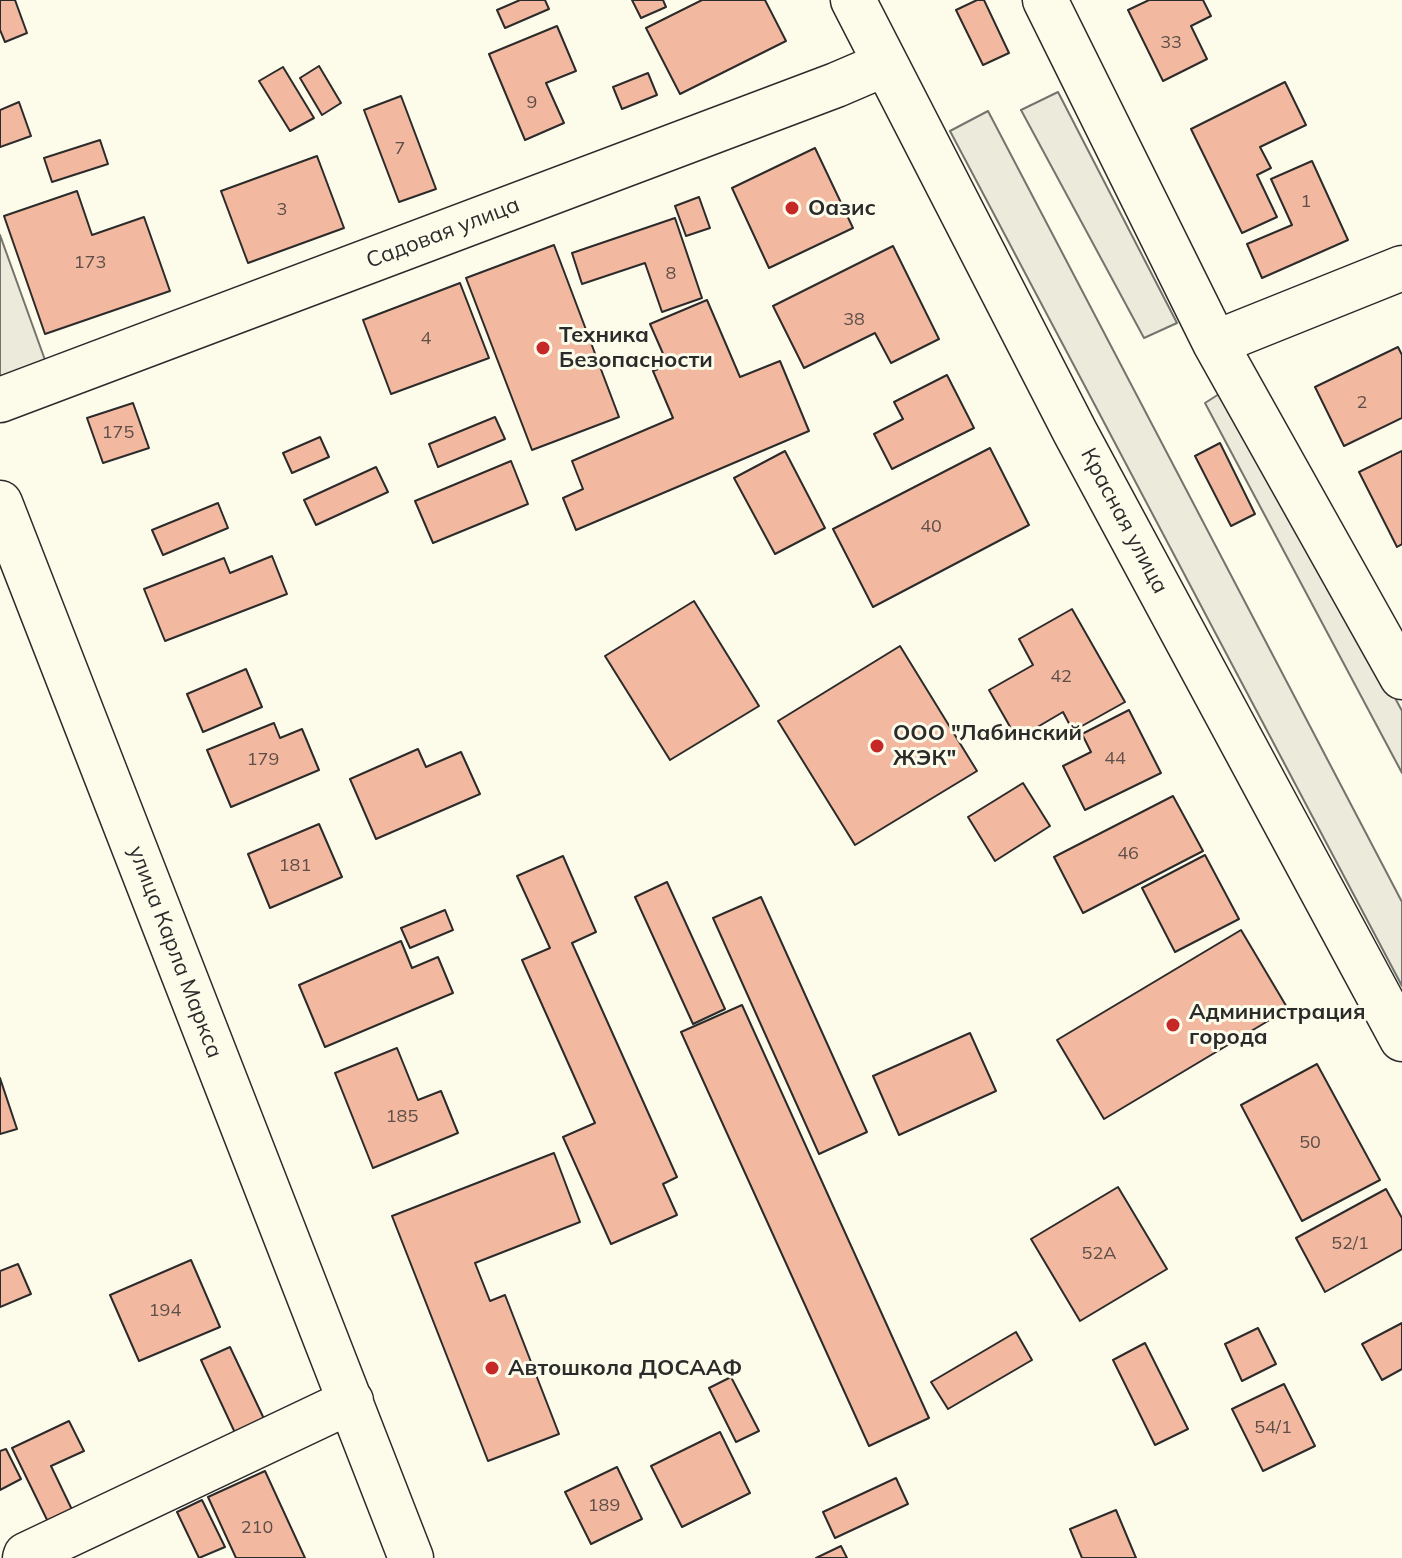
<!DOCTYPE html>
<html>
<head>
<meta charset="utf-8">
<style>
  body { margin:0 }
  canvas { display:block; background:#fdfbea }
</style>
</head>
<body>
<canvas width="1402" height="1558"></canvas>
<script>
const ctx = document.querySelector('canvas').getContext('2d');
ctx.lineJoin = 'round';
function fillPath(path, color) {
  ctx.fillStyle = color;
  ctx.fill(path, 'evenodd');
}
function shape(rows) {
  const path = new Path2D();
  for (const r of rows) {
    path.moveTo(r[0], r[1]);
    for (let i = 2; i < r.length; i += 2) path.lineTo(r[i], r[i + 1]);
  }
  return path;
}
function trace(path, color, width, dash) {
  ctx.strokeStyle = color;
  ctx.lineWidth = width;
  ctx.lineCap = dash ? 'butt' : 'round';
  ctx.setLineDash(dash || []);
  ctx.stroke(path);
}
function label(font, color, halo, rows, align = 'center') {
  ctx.font = font + ' Mulish,sans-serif';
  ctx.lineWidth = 6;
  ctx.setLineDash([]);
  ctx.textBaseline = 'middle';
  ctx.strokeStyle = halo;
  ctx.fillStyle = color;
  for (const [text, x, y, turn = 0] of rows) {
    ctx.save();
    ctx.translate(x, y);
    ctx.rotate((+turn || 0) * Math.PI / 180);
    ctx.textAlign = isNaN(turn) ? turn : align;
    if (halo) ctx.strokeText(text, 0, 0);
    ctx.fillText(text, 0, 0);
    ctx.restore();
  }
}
const parking = shape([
  [1058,92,1177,323,1144,338,1021,110,1058,92],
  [988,111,1402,902,1402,986,950,131,988,111],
  [0,235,45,360,0,377,0,235],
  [1230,387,1402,711,1402,773,1205,403,1230,387]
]);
const building = shape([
  [0,0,15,0,27,33,5,42,0,30,0,0],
  [520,0,545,0,549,9,505,28,497,10,520,0],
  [632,0,663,0,666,7,641,18,632,0],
  [702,0,765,0,786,41,680,94,646,28,702,0],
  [977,0,984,0,1009,53,983,65,956,10,977,0],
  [1149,0,1203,0,1211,16,1191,26,1207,59,1163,81,1128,10,1149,0],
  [557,26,576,71,546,83,564,123,525,140,489,54,557,26],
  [319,66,341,103,322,115,300,78,319,66],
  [283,67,314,118,290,131,259,81,283,67],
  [648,73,657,95,622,109,613,87,648,73],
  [1285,82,1306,125,1260,147,1271,168,1257,175,1277,217,1242,233,1191,129,1285,82],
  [401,96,436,189,399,202,364,110,401,96],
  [19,102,31,136,0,147,0,110,19,102],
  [100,140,108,164,52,182,44,158,100,140],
  [815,148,853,228,769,268,732,188,815,148],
  [317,156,344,228,248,263,221,191,317,156],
  [1312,161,1348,240,1262,278,1247,244,1292,225,1271,179,1312,161],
  [77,191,92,235,144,217,170,291,45,334,4,216,77,191],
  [699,197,710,228,686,236,675,206,699,197],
  [675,218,702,298,662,312,645,263,582,284,572,253,675,218],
  [554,245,619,417,532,450,466,278,554,245],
  [893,246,939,339,891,363,875,333,804,368,773,306,893,246],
  [460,283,489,358,391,394,363,320,460,283],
  [707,300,740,377,780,361,809,431,576,530,563,498,583,489,572,461,673,418,653,371,668,365,650,324,707,300],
  [1398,347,1402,355,1402,418,1344,446,1315,387,1398,347],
  [947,375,974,428,892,469,874,434,903,419,894,402,947,375],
  [133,403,149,448,103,463,87,418,133,403],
  [495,417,505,439,438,467,429,444,495,417],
  [320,437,329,457,292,473,283,453,320,437],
  [1220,443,1255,514,1231,526,1195,456,1220,443],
  [990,448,1029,525,873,607,833,529,990,448],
  [785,451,825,528,775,554,734,478,785,451],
  [1402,451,1402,544,1397,547,1359,472,1402,451],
  [511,461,528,504,433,543,415,501,511,461],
  [376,467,388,492,316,525,304,500,376,467],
  [218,503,228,528,163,555,152,530,218,503],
  [272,556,287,594,165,641,144,589,224,558,230,573,272,556],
  [694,601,759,706,670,760,605,656,694,601],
  [1072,609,1125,702,1073,731,1063,712,1017,739,989,690,1033,665,1019,639,1072,609],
  [900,646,977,771,855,845,778,721,900,646],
  [246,669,262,707,203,732,187,694,246,669],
  [1129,710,1161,773,1085,810,1063,766,1091,752,1082,734,1129,710],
  [274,723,280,738,302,729,319,770,231,807,207,750,274,723],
  [418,749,426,767,461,752,480,794,376,839,350,779,418,749],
  [1023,783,1050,826,995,861,968,817,1023,783],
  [1173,796,1203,851,1083,913,1054,857,1173,796],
  [319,824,342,877,270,908,248,854,319,824],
  [1205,855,1239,919,1175,952,1142,888,1205,855],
  [563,856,596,932,572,943,677,1177,663,1184,677,1215,611,1244,563,1137,595,1123,522,960,550,948,517,876,563,856],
  [667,882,725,1009,693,1024,635,897,667,882],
  [761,897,867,1132,819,1154,713,918,761,897],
  [445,910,453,930,410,948,401,928,445,910],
  [1241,930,1288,1009,1104,1119,1057,1040,1241,930],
  [401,941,412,968,438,957,453,993,325,1047,299,985,401,941],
  [742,1005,929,1418,869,1446,681,1032,742,1005],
  [970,1033,996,1091,899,1135,873,1076,970,1033],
  [397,1048,418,1100,441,1091,458,1133,373,1168,335,1073,397,1048],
  [1317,1064,1380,1180,1302,1221,1241,1105,1317,1064],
  [0,1078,17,1129,0,1134,0,1078],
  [554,1153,580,1222,475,1263,490,1301,505,1295,559,1434,488,1461,392,1216,554,1153],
  [1118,1187,1167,1269,1080,1321,1031,1239,1118,1187],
  [1386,1189,1402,1218,1402,1249,1325,1292,1296,1238,1386,1189],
  [191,1260,220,1327,139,1361,110,1295,191,1260],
  [18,1264,31,1294,0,1307,0,1271,18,1264],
  [1402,1323,1402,1369,1382,1380,1362,1344,1402,1323],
  [1258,1328,1276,1364,1242,1381,1225,1344,1258,1328],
  [1016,1332,1032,1360,948,1409,931,1382,1016,1332],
  [1145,1343,1188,1429,1155,1445,1113,1360,1145,1343],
  [230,1347,266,1423,237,1437,201,1360,230,1347],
  [731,1377,759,1431,736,1442,709,1388,731,1377],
  [1284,1384,1315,1446,1263,1471,1232,1409,1284,1384],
  [69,1421,84,1451,51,1466,76,1518,52,1530,12,1448,69,1421],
  [720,1432,750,1493,682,1527,651,1466,720,1432],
  [6,1449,21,1479,0,1490,0,1451,6,1449],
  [617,1467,642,1519,591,1544,565,1492,617,1467],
  [265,1471,305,1558,236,1558,208,1497,265,1471],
  [896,1478,908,1504,835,1538,823,1512,896,1478],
  [202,1500,225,1547,199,1558,177,1512,202,1500],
  [1116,1510,1136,1558,1082,1558,1070,1529,1116,1510],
  [841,1546,847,1558,816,1558,841,1546]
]);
const minor = shape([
  [853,0,1075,432,1402,1039],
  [1045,0,1215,343,1402,677],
  [1215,343,1402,268],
  [0,400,836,85,885,64],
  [0,503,411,1558],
  [25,1558,26,1555,351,1401]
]);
const markers = [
  [792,208,8,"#c62828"],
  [543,348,8,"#c62828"],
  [877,746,8,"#c62828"],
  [1173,1025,8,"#c62828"],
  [492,1368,8,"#c62828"]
];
const numberNames = [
  ["33",1171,43],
  ["9",532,103],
  ["7",400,149],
  ["1",1306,202],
  ["3",282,210],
  ["173",90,263],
  ["8",671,274],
  ["38",854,320],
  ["4",426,339],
  ["2",1362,403],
  ["175",118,433],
  ["40",931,527],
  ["42",1061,677],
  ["44",1115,759],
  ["179",263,760],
  ["46",1128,854],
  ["181",295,866],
  ["185",402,1117],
  ["50",1310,1143],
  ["52/1",1350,1244],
  ["52А",1099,1254],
  ["194",165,1311],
  ["54/1",1273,1428],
  ["189",604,1506],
  ["210",257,1528]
];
const poiNames = [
  ["Оазис",808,208],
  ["Техника",559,335],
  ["Безопасности",559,360],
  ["ООО \"Лабинский",893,733],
  ["ЖЭК\"",893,758],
  ["Администрация",1189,1012],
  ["города",1189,1037],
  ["Автошкола ДОСААФ",508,1368]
];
const streetNames = [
  ["Садовая улица",443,233,-21],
  ["Красная улица",1124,521,62],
  ["улица Карла Маркса",175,952,69]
];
fillPath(parking, '#eceadb');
trace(parking, '#74746e', 2);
fillPath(building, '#f2b8a0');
trace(building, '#2b2b2b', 2);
trace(minor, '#2b2b2b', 47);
trace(minor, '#fdfbea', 44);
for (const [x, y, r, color] of markers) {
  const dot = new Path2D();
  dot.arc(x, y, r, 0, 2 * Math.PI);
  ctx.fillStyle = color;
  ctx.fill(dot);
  trace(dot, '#fdfbea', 3);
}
label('18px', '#5d4e48', null, numberNames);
label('bold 22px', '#2b2b2b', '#fdfbea', poiNames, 'left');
label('22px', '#2b2b2b', '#fdfbea', streetNames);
</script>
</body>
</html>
